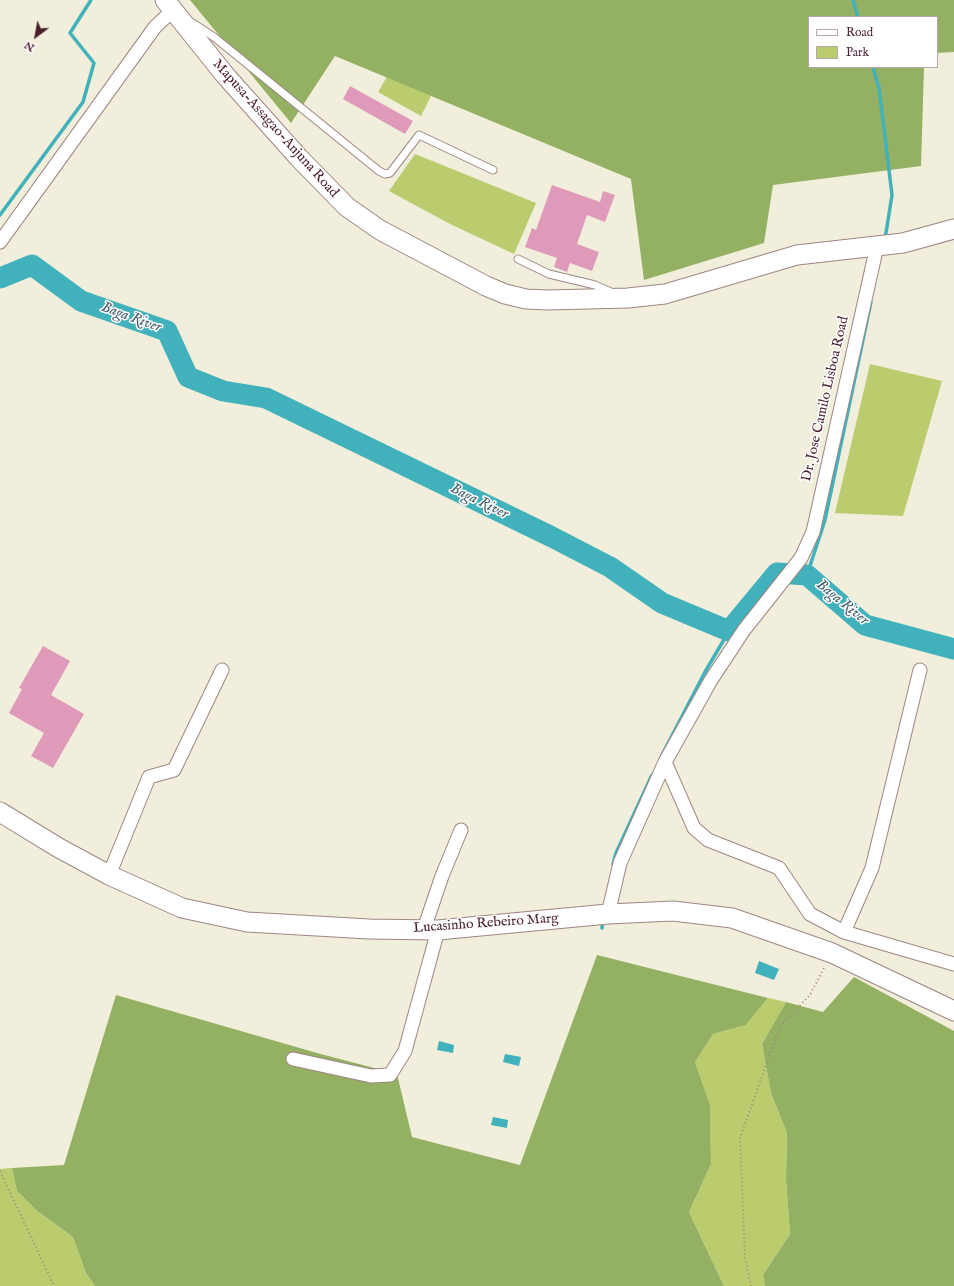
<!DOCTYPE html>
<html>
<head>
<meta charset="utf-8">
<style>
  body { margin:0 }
  #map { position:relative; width:954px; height:1286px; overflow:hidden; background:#f1eedb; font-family:"IM FELL English",serif }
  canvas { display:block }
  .legend { position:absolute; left:808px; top:16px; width:130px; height:52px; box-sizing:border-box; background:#fff; border:1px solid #b7a5aa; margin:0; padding:5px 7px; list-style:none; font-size:12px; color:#4a1f2b }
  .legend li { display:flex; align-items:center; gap:8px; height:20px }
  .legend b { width:20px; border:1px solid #b7a5aa }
  .north { position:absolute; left:16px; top:16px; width:40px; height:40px; -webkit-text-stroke:3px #fff; paint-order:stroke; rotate:212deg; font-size:11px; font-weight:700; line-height:16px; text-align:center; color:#4a1f2b }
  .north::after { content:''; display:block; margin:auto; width:14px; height:18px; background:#4a1f2b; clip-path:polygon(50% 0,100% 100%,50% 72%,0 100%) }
</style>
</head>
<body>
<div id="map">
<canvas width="954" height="1286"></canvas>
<ul class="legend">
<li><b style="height:5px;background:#fff"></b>Road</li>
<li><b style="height:11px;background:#bbcc6f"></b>Park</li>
</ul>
<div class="north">N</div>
</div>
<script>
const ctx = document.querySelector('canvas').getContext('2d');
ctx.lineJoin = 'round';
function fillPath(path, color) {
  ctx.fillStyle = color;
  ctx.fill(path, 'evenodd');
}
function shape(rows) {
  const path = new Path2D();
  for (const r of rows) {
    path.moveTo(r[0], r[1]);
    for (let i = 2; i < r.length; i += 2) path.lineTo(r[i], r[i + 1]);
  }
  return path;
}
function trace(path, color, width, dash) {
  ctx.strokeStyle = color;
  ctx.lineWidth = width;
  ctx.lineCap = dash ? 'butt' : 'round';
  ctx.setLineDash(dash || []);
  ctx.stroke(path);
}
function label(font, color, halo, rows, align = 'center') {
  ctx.font = font + ' "IM FELL English",serif';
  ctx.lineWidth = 3;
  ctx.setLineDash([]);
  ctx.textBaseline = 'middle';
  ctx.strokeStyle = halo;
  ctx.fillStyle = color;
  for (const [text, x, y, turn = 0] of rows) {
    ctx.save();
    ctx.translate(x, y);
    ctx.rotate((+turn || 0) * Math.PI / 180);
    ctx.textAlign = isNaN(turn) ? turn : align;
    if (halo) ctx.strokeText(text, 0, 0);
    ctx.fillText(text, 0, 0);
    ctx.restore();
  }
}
const green = shape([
  [389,73,431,96,421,116,378,92],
  [415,154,536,203,514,254,450,224,389,191],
  [870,364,942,381,903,516,835,513],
  [768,998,786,1002,762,1044,771,1093,787,1133,786,1179,790,1234,763,1275,765,1286,724,1286,689,1212,711,1164,710,1105,695,1062,713,1034,746,1025],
  [12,1168,17,1191,36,1210,73,1237,86,1273,95,1286,0,1286,0,1169]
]);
const forest = shape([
  [190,0,954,0,954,52,937,53,937,17,809,17,809,67,924,67,921,166,773,185,764,243,644,280,631,179,335,56,291,123],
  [597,955,768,998,746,1025,713,1034,695,1062,710,1105,711,1164,689,1212,724,1286,95,1286,86,1273,73,1237,36,1210,17,1191,12,1168,64,1165,116,995,317,1053,397,1074,412,1137,520,1165],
  [854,977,954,1031,954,1286,765,1286,763,1275,790,1234,786,1179,787,1133,771,1093,762,1044,786,1002,823,1012]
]);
const water = shape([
  [759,961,779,969,774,980,755,973],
  [439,1041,454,1045,453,1053,437,1050],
  [505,1054,521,1057,519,1066,503,1062],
  [493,1117,508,1120,507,1128,491,1125]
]);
const stream = shape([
  [853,0,858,17],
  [873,67,879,88,892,195,885,239],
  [0,215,83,102,94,63,70,33,91,0],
  [807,575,825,520,871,302],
  [662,755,705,672,729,631],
  [613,864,616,853,652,775],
  [602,928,603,919]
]);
const river = shape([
  [0,278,32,265,81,301,167,331,188,377,223,391,266,398,552,537,610,567,662,603,729,631,777,573,807,575,865,625,954,649]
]);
const building = shape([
  [350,86,413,121,405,134,343,99],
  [552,185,600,202,603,191,615,195,605,222,587,215,577,244,599,252,592,271,570,263,567,272,554,267,557,258,525,247,532,228,536,230],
  [43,646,70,661,51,695,84,714,53,768,31,756,44,733,9,713,22,689,19,688]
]);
const path = shape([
  [0,1171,54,1286],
  [751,1286,745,1258,740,1138,780,1026,810,995,825,966]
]);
const lane = shape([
  [191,22,214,37,379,171,385,174,390,173,419,135,493,170],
  [518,259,549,274,595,285,613,293]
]);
const street = shape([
  [0,242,155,27,173,10],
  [665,762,694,828,708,840,779,868,810,914,844,932,954,964],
  [109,875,149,777,174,770,222,670],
  [608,914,620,863,665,762,711,680,744,630,801,558,813,532,877,246],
  [424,929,442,876,461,830],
  [844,932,872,868,920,670],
  [293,1059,371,1076,390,1075,405,1051,438,930]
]);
const secondary = shape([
  [165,0,225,75,299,158,347,207,380,230,486,286,505,294,526,299,548,300,628,298,665,294,797,255,903,243,954,229],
  [0,812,59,848,109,875,182,908,247,922,369,929,438,930,608,914,673,911,732,918,832,953,954,1011]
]);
const streetNames = [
  ["Mapusa-Assagao-Anjuna Road",275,129,48],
  ["Dr. Jose Camilo Lisboa Road",826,399,-77],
  ["Lucasinho Rebeiro Marg",486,924,-4]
];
const waterNames = [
  ["Baga River",131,318,20],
  ["Baga River",479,502,26],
  ["Baga River",842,603,39]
];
fillPath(green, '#bbcc6f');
fillPath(forest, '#94b062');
fillPath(water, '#41b1bb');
trace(stream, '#41b1bb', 3.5);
trace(river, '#41b1bb', 21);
fillPath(building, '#e09ab9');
trace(lane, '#9e8683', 9);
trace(street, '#9e8683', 15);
trace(secondary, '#9e8683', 21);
trace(path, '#9e8683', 2, [1, 3]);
trace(lane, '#fff', 7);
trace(street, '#fff', 13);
trace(secondary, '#fff', 19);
label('14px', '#4a1f2b', '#fff', streetNames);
label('italic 15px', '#46616c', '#fff', waterNames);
</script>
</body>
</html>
